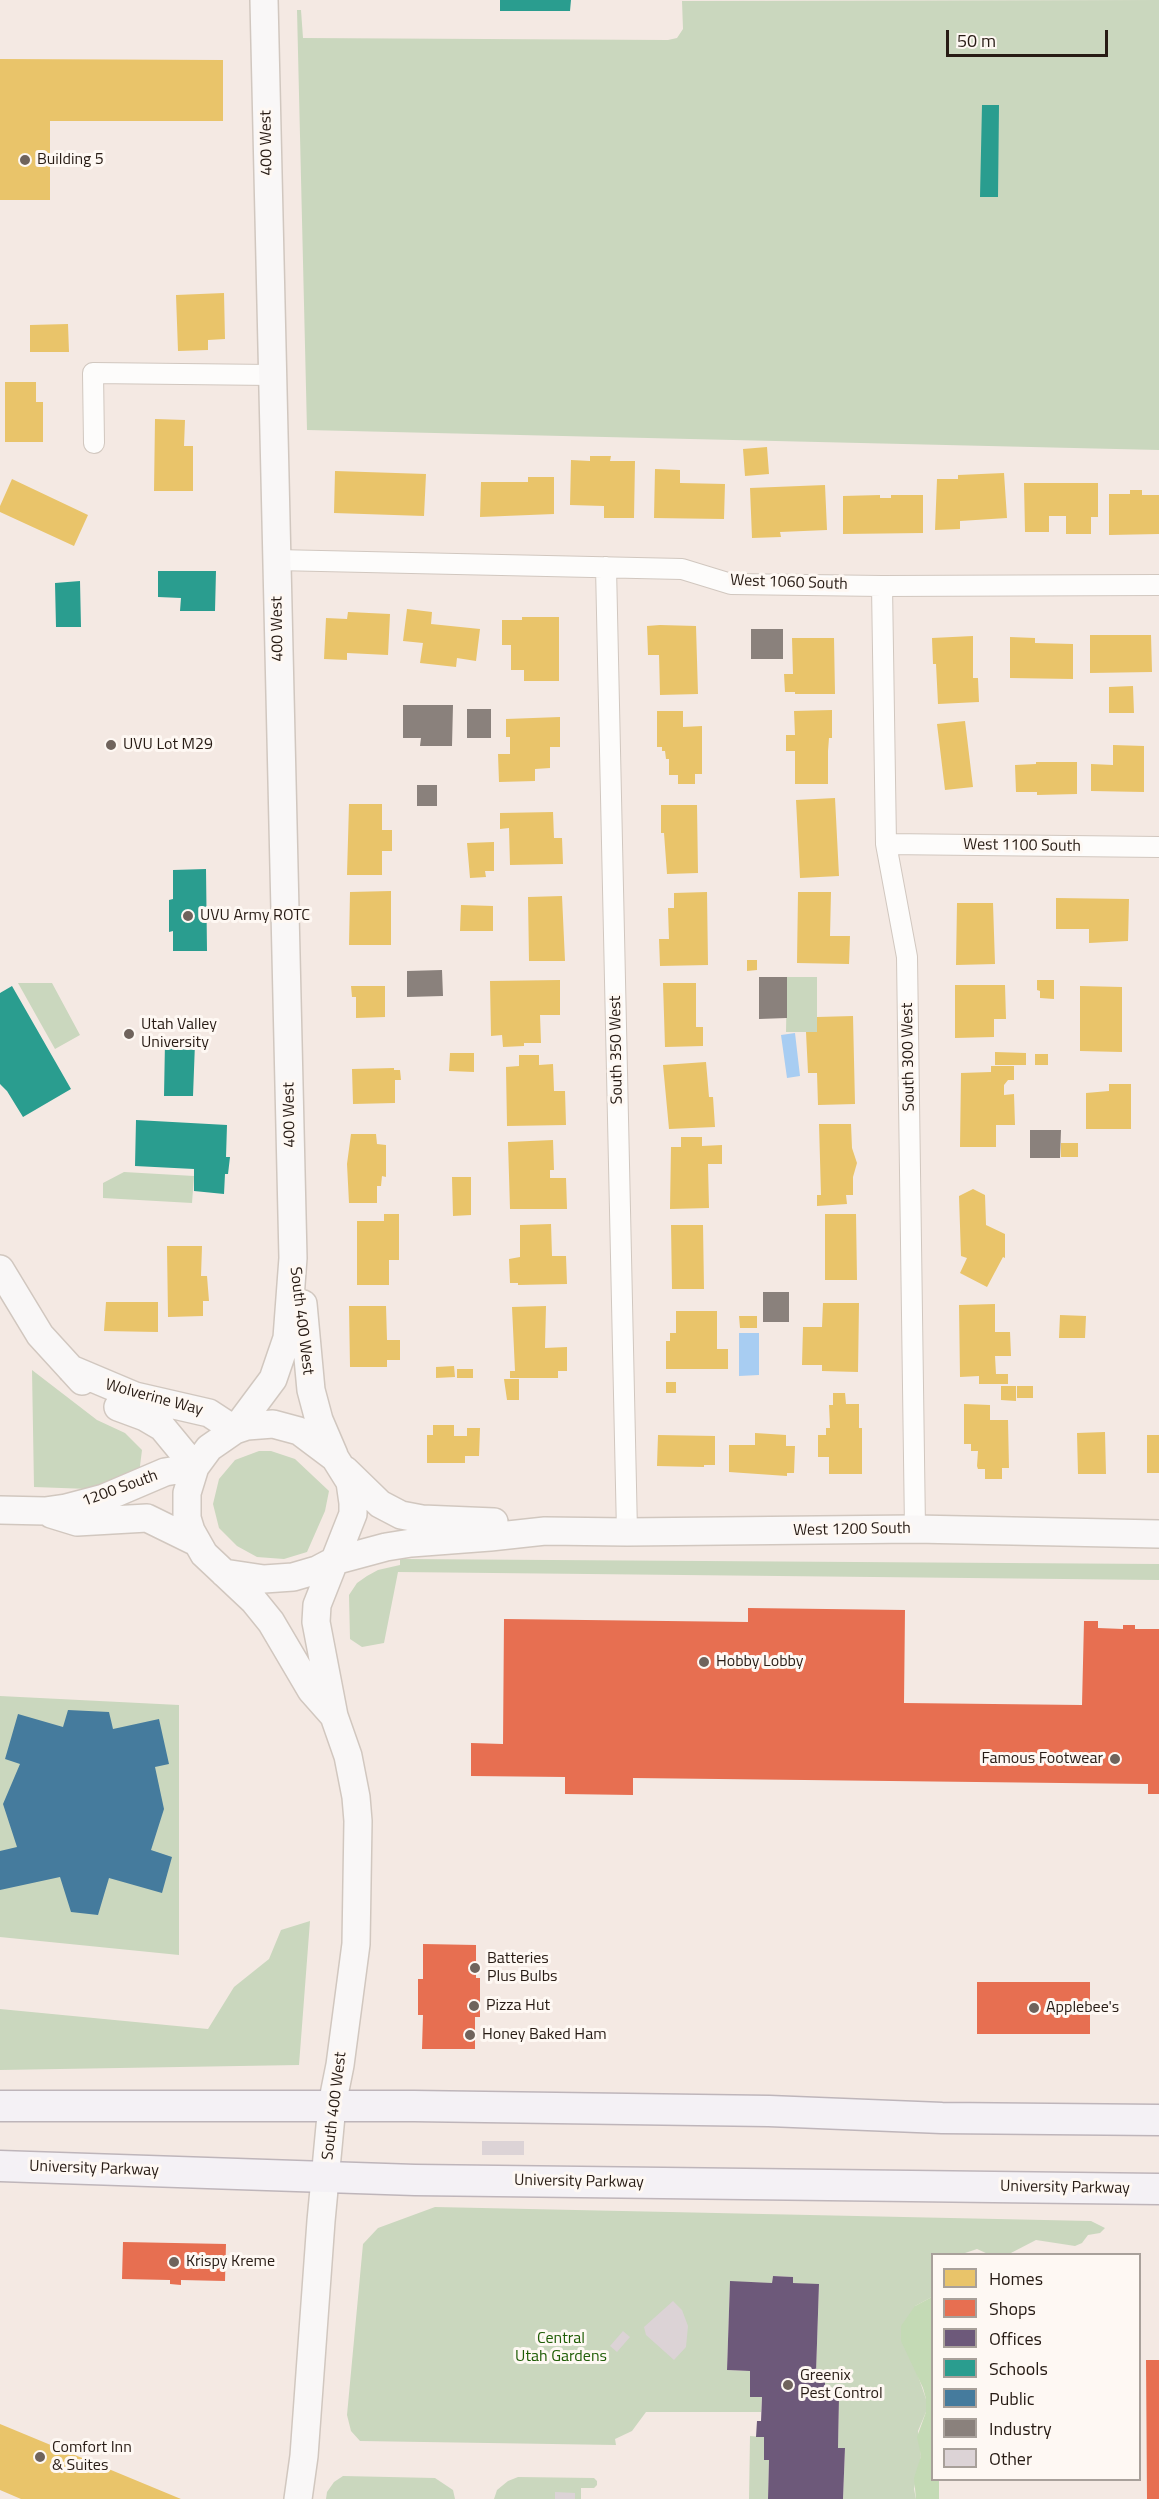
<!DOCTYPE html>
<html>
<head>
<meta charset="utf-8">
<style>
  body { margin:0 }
  #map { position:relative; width:1159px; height:2499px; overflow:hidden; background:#f4e9e3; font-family:"Titillium Web",sans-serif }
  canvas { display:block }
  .legend { position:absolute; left:931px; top:2253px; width:210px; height:228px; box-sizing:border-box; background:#fef8f3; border:2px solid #a8a09a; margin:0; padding:8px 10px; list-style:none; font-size:18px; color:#271b14 }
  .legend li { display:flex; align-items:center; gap:12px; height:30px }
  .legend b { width:30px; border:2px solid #a8a09a }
  .scale { position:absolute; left:946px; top:30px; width:162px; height:27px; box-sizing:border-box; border:3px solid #271b14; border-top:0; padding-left:8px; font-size:18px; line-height:21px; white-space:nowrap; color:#271b14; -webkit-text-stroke:4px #fef8f3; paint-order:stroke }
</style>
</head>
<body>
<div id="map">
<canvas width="1159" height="2499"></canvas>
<ul class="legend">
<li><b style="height:16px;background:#e9c46a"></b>Homes</li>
<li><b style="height:16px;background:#e76f51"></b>Shops</li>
<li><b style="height:16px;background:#6d597a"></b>Offices</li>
<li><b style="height:16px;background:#2a9d8f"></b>Schools</li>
<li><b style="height:16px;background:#457b9d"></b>Public</li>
<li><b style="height:16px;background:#8a817c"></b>Industry</li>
<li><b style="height:16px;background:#dcd3d6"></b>Other</li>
</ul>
<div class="scale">50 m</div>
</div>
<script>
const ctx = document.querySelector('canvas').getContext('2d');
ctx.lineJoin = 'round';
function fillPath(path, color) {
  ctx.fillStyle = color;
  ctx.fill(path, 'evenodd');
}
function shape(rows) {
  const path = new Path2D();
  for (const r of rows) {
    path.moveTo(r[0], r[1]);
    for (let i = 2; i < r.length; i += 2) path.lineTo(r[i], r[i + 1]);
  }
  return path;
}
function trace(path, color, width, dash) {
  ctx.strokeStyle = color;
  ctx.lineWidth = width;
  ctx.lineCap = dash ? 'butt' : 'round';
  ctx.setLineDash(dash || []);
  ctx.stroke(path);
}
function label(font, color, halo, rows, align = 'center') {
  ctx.font = font + ' "Titillium Web",sans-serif';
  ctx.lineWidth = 6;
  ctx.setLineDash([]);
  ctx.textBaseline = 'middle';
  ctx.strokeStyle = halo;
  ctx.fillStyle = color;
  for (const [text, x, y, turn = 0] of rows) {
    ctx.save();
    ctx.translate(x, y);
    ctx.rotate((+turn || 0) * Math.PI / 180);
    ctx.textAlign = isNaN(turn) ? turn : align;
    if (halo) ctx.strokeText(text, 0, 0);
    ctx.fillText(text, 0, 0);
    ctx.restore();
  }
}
const green = shape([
  [1159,0,1159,450,307,430,297,10,301,10,303,38,668,40,677,38,683,29,682,1],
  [787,977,817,977,817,1032,786,1032],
  [18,983,52,983,80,1035,55,1049],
  [124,1172,194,1176,192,1203,103,1198,103,1183],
  [32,1370,97,1420,125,1433,142,1450,139,1474,116,1490,34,1487],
  [259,1451,271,1451,295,1459,329,1491,325,1511,307,1552,284,1559,257,1557,237,1546,219,1528,213,1504,219,1479,235,1460],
  [400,1559,1159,1564,1159,1580,398,1572,384,1643,362,1647,350,1639,349,1595,357,1583,367,1576,378,1570,400,1565],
  [0,1696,179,1705,179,1955,0,1937],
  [310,1921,299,2065,0,2070,0,2009,208,2029,234,1987,269,1959,281,1930],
  [435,2207,1091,2221,1105,2228,1100,2233,1088,2235,1082,2243,1075,2246,1036,2240,1009,2254,988,2254,977,2249,962,2254,932,2254,932,2297,915,2306,917,2373,926,2399,926,2412,918,2431,921,2456,914,2489,916,2499,843,2499,845,2448,838,2448,839,2398,825,2397,825,2373,816,2373,819,2285,793,2283,792,2277,773,2276,772,2283,730,2282,727,2370,750,2371,750,2397,762,2397,761,2412,646,2412,632,2431,615,2439,616,2445,360,2441,351,2431,347,2415,363,2244,378,2228],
  [750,2436,764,2437,764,2460,769,2460,768,2499,749,2499],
  [343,2476,435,2478,453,2490,455,2499,326,2499,327,2492,334,2482],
  [518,2477,594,2478,597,2481,597,2485,594,2488,581,2488,581,2499,494,2499,497,2490,508,2481]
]);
const forest = shape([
  [932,2297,932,2480,939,2480,939,2499,916,2499,914,2478,921,2456,917,2437,926,2412,926,2399,923,2388,901,2341,901,2326,915,2306]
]);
const water = shape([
  [795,1033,800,1076,787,1078,781,1035],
  [739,1333,759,1333,759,1375,739,1376]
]);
const homes = shape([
  [0,59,223,60,223,121,50,121,50,200,0,200],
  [224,293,225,339,208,340,208,350,178,351,176,295],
  [68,324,69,352,30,352,30,325],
  [5,382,36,382,36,402,43,402,43,442,5,442],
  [155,419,185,420,184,446,193,446,193,491,154,491],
  [767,447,769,474,745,476,743,449],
  [590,456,611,456,610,461,635,461,634,518,604,518,604,506,570,505,571,460,590,461],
  [655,469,680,470,680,483,725,484,724,519,654,518],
  [335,471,426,474,424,516,334,513],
  [1004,473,1007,518,960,521,960,529,935,530,937,479,958,479,958,475],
  [528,477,554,477,554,514,480,517,481,482,528,482],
  [12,479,88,515,74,546,0,512,0,506],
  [1024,483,1098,483,1098,517,1091,517,1091,534,1066,534,1066,516,1049,516,1049,532,1025,532],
  [825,485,827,530,780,532,781,537,752,538,750,488],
  [1130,490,1142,490,1142,495,1159,495,1159,534,1109,535,1109,494,1130,494],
  [880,495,880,498,891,498,891,495,923,495,923,533,843,534,843,496],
  [407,609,432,612,431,624,480,629,476,661,457,658,456,667,420,663,423,643,403,641],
  [348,612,390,614,388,655,347,653,347,660,324,659,326,618,347,619],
  [522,617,559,617,559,681,524,681,524,670,511,670,511,645,502,645,502,620,522,620],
  [660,625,696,626,698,694,660,695,659,655,648,655,647,626],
  [1090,635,1151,635,1152,672,1090,673],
  [973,636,973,678,978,678,979,702,938,704,936,664,933,664,932,638],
  [1010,637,1035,638,1035,643,1073,644,1073,679,1010,678],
  [792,638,834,638,835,694,795,694,795,692,785,692,784,674,793,674],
  [1133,686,1134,713,1109,713,1109,687],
  [832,710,832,738,829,738,828,751,828,784,795,784,795,751,786,751,786,735,795,735,794,711],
  [657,711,683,711,683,727,702,726,702,774,695,774,695,784,678,784,678,775,669,775,669,759,666,759,665,751,662,751,662,747,657,747],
  [560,717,560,747,550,747,550,768,535,769,535,781,499,782,498,754,510,754,510,737,506,737,506,719],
  [965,721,973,787,945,790,937,724],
  [1113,745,1144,746,1144,792,1091,791,1091,764,1113,765],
  [1036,762,1077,762,1077,794,1037,795,1037,792,1016,792,1015,765,1036,764],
  [835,798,839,876,800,878,796,800],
  [349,804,382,804,382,830,392,830,392,851,382,851,382,875,347,875],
  [661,805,697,805,698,873,667,874,664,833,661,833],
  [553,812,554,838,562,838,563,864,510,865,509,828,500,829,500,813],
  [494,842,494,871,485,871,486,877,470,878,467,843],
  [391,891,391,945,349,945,350,892],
  [707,892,708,965,660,966,659,939,669,939,668,908,674,908,674,893],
  [798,892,831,892,830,936,850,936,849,964,797,963],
  [562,896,565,961,529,961,528,897],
  [1056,898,1129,899,1128,941,1089,943,1089,929,1056,929],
  [957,903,993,903,995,964,956,965],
  [461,905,493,906,493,931,460,931],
  [747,960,757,960,757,970,747,971],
  [560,980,560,1015,540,1015,541,1043,524,1043,524,1046,503,1047,502,1035,491,1036,490,981],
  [1037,980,1054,980,1054,999,1040,998,1040,991,1037,990],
  [663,983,696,983,696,1027,703,1027,703,1046,665,1047],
  [955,985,1005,985,1006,1019,994,1019,994,1037,955,1038],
  [351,986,385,986,385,1017,356,1018,356,997,352,997],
  [1080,986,1122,987,1122,1052,1080,1051],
  [853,1016,855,1104,818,1105,817,1073,808,1073,806,1032,817,1032,817,1017],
  [995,1052,1026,1053,1026,1065,995,1065],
  [450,1053,474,1053,474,1072,449,1071],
  [1035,1054,1048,1054,1048,1065,1035,1065],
  [519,1055,539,1055,539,1065,553,1064,554,1091,565,1091,566,1125,507,1126,506,1067,519,1066],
  [706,1062,709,1097,713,1097,715,1127,669,1129,663,1065],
  [991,1066,1014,1066,1014,1080,1008,1080,1004,1085,1004,1095,1014,1094,1015,1125,996,1125,996,1147,960,1147,961,1073,991,1072],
  [394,1068,394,1070,400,1070,401,1080,395,1080,395,1103,353,1104,352,1069],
  [1109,1084,1131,1084,1131,1129,1086,1129,1086,1093,1109,1091],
  [819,1124,851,1124,852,1148,857,1163,853,1177,853,1195,846,1195,847,1204,817,1206,817,1195,821,1195],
  [351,1134,376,1134,377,1144,386,1145,386,1177,382,1176,381,1186,377,1186,377,1203,349,1203,347,1164],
  [681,1137,702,1137,702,1146,722,1145,722,1164,708,1164,709,1208,670,1209,671,1147,681,1147],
  [553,1140,554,1170,550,1170,550,1178,566,1178,567,1209,510,1209,508,1142],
  [1061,1143,1078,1143,1078,1157,1061,1157],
  [452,1177,471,1177,471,1215,453,1216],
  [973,1189,985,1195,986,1225,1005,1234,1005,1258,1003,1257,987,1287,960,1273,967,1258,961,1256,959,1196],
  [384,1214,399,1214,399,1260,389,1260,389,1285,357,1285,357,1221,384,1221],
  [825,1214,856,1214,857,1280,825,1280],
  [551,1224,552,1256,566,1256,567,1284,518,1285,518,1283,510,1283,509,1259,520,1257,520,1225],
  [671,1225,703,1225,704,1289,672,1289],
  [167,1246,202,1246,201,1276,207,1276,209,1301,203,1301,203,1316,168,1317],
  [106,1302,158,1302,158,1332,104,1331],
  [823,1303,859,1303,858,1372,822,1371,822,1365,802,1365,803,1327,822,1327],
  [995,1304,995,1332,1010,1332,1011,1356,995,1356,996,1374,1008,1374,1008,1384,979,1384,979,1376,960,1377,959,1305],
  [349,1306,386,1306,387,1340,400,1340,400,1360,387,1360,387,1367,350,1367],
  [546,1306,545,1348,567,1347,567,1371,558,1371,558,1378,510,1378,510,1371,515,1371,512,1307],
  [676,1311,717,1311,717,1349,728,1349,728,1369,666,1369,666,1341,670,1341,670,1333,676,1333],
  [1060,1315,1086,1316,1085,1338,1059,1338],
  [739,1316,757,1316,757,1328,740,1328],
  [454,1366,455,1377,436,1378,436,1367],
  [457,1369,473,1369,473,1378,457,1378],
  [504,1379,519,1379,519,1400,507,1400],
  [666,1382,676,1382,676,1393,666,1393],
  [1001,1386,1016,1386,1016,1401,1001,1400],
  [1017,1386,1033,1386,1033,1398,1017,1398],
  [833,1393,845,1393,846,1404,859,1404,859,1428,862,1428,862,1474,829,1474,829,1457,818,1457,818,1435,826,1435,826,1428,830,1428,829,1405,833,1405],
  [964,1404,990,1405,990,1420,1008,1420,1009,1468,1002,1468,1002,1479,985,1479,985,1469,978,1469,977,1466,978,1451,971,1451,971,1444,964,1444],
  [433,1425,454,1425,454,1436,467,1436,467,1428,480,1428,479,1456,465,1456,465,1463,427,1463,427,1435,433,1435],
  [1105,1432,1106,1474,1078,1474,1077,1433],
  [755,1433,786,1435,786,1446,795,1446,794,1473,787,1473,787,1476,729,1472,729,1445,755,1445],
  [658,1435,715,1436,715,1465,704,1465,704,1467,657,1466],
  [1147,1435,1159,1435,1159,1473,1147,1473],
  [0,2424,181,2499,21,2499,0,2490]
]);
const shops = shape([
  [748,1608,905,1610,904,1703,1082,1705,1084,1621,1098,1621,1098,1628,1123,1629,1123,1625,1135,1625,1135,1629,1159,1629,1159,1794,1148,1794,1148,1784,633,1778,633,1795,565,1794,565,1777,471,1776,471,1743,503,1744,504,1619,748,1622],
  [423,1944,476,1945,476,1978,480,1978,480,2017,475,2017,475,2049,422,2049,423,2015,418,2015,418,1979,423,1979],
  [977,1982,1090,1982,1090,2034,977,2034],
  [123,2242,226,2244,225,2281,181,2280,181,2285,170,2284,170,2280,122,2279],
  [1146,2360,1159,2360,1159,2499,1147,2499]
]);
const offices = shape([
  [773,2276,793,2277,793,2283,819,2284,816,2373,825,2373,825,2397,839,2398,838,2448,845,2448,843,2499,768,2499,769,2460,764,2460,764,2437,756,2437,757,2421,761,2421,762,2397,750,2397,750,2371,727,2370,730,2281,772,2283]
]);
const schools = shape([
  [500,0,571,0,570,11,500,11],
  [982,105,999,105,998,197,980,197],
  [158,571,216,571,215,611,180,611,181,598,158,597],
  [80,581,81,627,56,627,55,583],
  [206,869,207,951,173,951,173,931,169,932,169,900,173,899,173,870],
  [12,986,71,1089,23,1117,7,1091,0,1084,0,993],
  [165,1042,195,1043,193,1096,164,1096],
  [136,1120,227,1125,226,1157,230,1157,228,1174,225,1174,224,1194,194,1191,194,1169,135,1166]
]);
const public = shape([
  [68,1710,109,1712,113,1729,159,1719,169,1764,155,1767,164,1809,151,1850,172,1857,162,1893,109,1878,98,1915,71,1912,60,1877,0,1890,0,1851,17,1847,3,1804,20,1764,5,1759,18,1714,63,1727]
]);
const industry = shape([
  [751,629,783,629,783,659,751,659],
  [403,705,453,705,452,746,420,746,421,738,403,738],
  [467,709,491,709,491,738,467,738],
  [417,785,437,785,437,806,417,806],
  [442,970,443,996,407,997,407,971],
  [759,977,787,977,787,1018,759,1019],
  [1030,1130,1061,1130,1060,1158,1030,1158],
  [763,1292,789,1292,789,1322,763,1322]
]);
const building = shape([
  [482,2141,524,2141,524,2155,482,2155],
  [673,2301,682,2310,688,2326,686,2347,674,2360,646,2335,644,2327],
  [623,2331,630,2337,617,2352,610,2346],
  [555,2492,575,2493,575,2499,555,2499]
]);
const street = shape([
  [94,443,93,373,271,375],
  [276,560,682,569,731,584,882,586,1159,585],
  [606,567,627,1532],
  [882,586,886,844,907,957,915,1529],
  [886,844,1159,847]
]);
const secondary = shape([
  [0,1269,40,1335,82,1381],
  [303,1304,311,1390,319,1420,334,1455],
  [71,1369,135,1396,209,1413,235,1430,273,1379,287,1338,293,1258,264,0],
  [118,1407,145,1417,162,1427,195,1467],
  [345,1470,380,1504,401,1515,422,1519,494,1522],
  [0,1510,45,1511,66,1508,104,1498,165,1472,195,1467],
  [51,1514,77,1522,147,1518,196,1542],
  [224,1573,264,1579,293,1577,317,1570,334,1561,386,1547,411,1543,490,1537,545,1531,627,1532,915,1529,1159,1534],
  [298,2499,304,2456,321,2221,332,2105,340,2065,356,1944,358,1821,356,1797,348,1756,334,1716,316,1622,317,1605,353,1514,353,1503,350,1482,335,1458,299,1431,273,1424,247,1426,235,1430,209,1448,195,1467,187,1493,187,1518,191,1531,204,1554,254,1601,271,1622,311,1690,334,1716]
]);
const primary = shape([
  [0,2106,414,2106,769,2111,942,2118,1159,2120],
  [0,2166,415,2180,1159,2189]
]);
const markers = [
  [25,160,6,"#6f635c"],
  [111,745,6,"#6f635c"],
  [188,916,6,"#6f635c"],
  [129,1034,6,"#6f635c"],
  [704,1662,6,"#6f635c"],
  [1115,1759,6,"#6f635c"],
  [475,1968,6,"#6f635c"],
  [474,2006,6,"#6f635c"],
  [1034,2008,6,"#6f635c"],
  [470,2035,6,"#6f635c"],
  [174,2262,6,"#6f635c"],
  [788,2385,6,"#6f635c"],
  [40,2457,6,"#6f635c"]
];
const streetNames = [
  ["400 West",267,143,-91],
  ["West 1060 South",789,583,2],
  ["400 West",278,629,-91],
  ["West 1100 South",1022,846,1],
  ["South 350 West",617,1050,-91],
  ["South 300 West",909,1057,-91],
  ["400 West",290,1115,-91],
  ["South 400 West",301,1321,83],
  ["Wolverine Way",154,1398,15],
  ["1200 South",120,1489,-20],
  ["West 1200 South",852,1530,-1],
  ["South 400 West",335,2106,-83],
  ["University Parkway",94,2169,2],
  ["University Parkway",579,2182,1],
  ["University Parkway",1065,2188,1]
];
const poiNames = [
  ["Building 5",37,160],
  ["UVU Lot M29",123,745],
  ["UVU Army ROTC",200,916],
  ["Utah Valley",141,1025],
  ["University",141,1043],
  ["Hobby Lobby",716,1662],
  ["Famous Footwear",1103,1759,"right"],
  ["Batteries",487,1959],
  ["Plus Bulbs",487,1977],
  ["Pizza Hut",486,2006],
  ["Applebee's",1046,2008],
  ["Honey Baked Ham",482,2035],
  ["Krispy Kreme",186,2262],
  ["Greenix",800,2376],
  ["Pest Control",800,2394],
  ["Comfort Inn",52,2448],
  ["& Suites",52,2466]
];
const parkNames = [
  ["Central",561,2339],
  ["Utah Gardens",561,2357]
];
fillPath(green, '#cad7be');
fillPath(forest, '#c4dab5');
fillPath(water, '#a8cdf2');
fillPath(homes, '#e9c46a');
fillPath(shops, '#e76f51');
fillPath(offices, '#6d597a');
fillPath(schools, '#2a9d8f');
fillPath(public, '#457b9d');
fillPath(industry, '#8a817c');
fillPath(building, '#dcd3d6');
trace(street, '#d1c7bf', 22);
trace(secondary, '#d1c7bf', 30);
trace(primary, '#beb5ba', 33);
trace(street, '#fdfcfb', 20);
trace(secondary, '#f9f7f7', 27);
trace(primary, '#f4f1f5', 30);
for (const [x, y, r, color] of markers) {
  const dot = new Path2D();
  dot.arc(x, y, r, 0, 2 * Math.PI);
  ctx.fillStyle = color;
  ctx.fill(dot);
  trace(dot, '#fef8f3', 2);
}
label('16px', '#271b14', '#fef8f3', streetNames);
label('16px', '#271b14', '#fef8f3', poiNames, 'left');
label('16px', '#1f5d06', '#fef8f3', parkNames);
</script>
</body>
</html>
